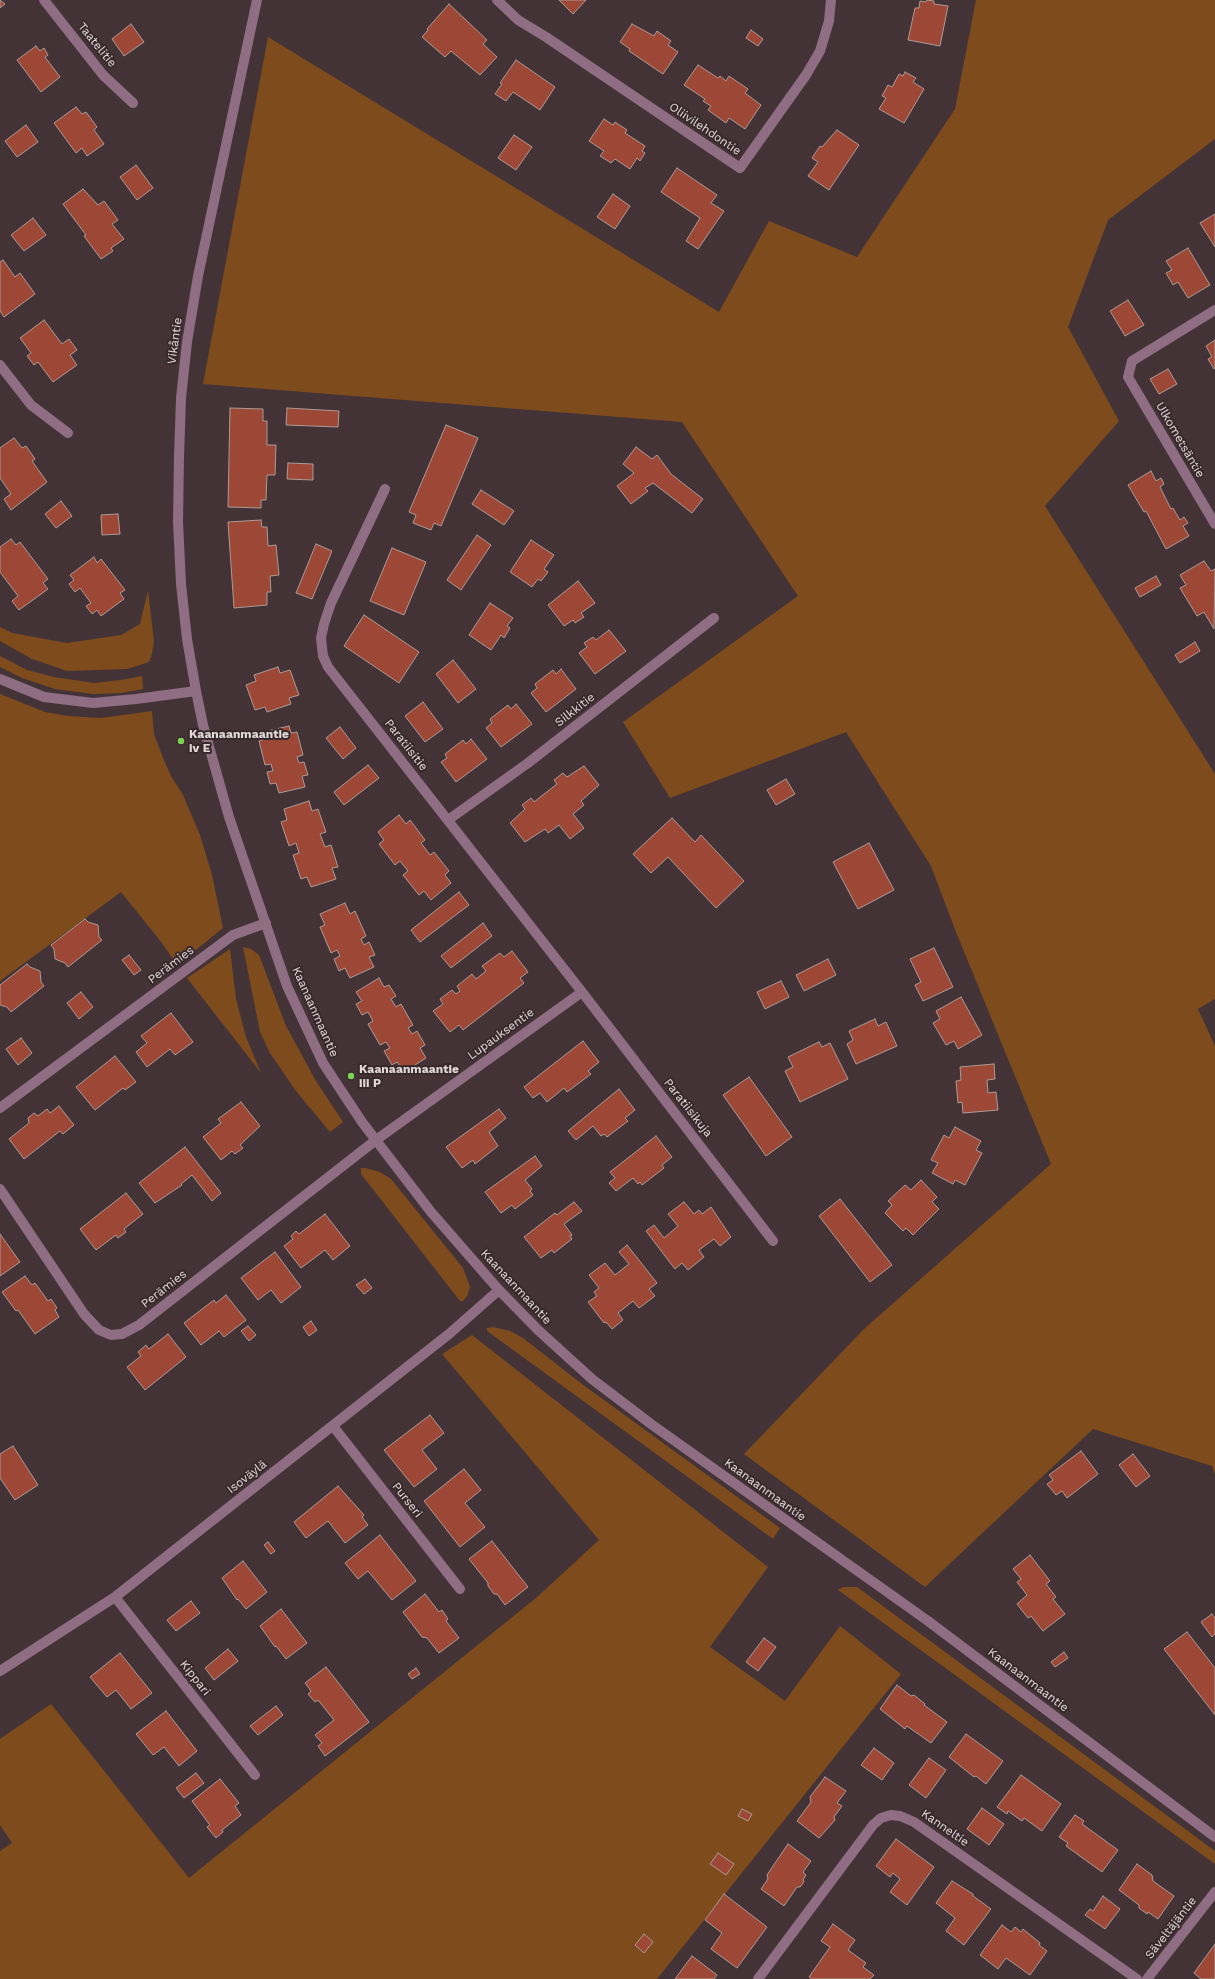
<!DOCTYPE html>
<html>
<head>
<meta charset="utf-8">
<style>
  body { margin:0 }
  canvas { display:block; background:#433336 }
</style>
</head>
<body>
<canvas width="1215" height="1979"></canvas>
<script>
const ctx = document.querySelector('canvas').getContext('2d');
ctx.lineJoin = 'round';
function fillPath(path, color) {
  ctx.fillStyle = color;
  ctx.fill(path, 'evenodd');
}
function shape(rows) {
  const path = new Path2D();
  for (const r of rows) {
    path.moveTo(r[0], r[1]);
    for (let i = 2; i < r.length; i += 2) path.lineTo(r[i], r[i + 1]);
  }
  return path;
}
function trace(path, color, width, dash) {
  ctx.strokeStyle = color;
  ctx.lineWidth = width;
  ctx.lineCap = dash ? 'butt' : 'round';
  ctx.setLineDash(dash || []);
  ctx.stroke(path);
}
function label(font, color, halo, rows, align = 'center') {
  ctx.font = font + ' "Work Sans",sans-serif';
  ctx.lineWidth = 4;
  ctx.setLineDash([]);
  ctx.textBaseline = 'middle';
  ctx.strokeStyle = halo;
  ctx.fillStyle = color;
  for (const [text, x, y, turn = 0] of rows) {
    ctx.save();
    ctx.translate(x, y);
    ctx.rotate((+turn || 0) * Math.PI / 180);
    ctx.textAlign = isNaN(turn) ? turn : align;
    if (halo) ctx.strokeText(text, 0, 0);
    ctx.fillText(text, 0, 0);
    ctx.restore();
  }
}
const green = shape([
  [976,0,1215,0,1215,139,1108,220,1068,327,1119,421,1045,506,1215,774,1215,999,1198,1009,1215,1046,1215,1474,1212,1466,1093,1429,925,1587,744,1454,864,1329,1051,1164,956,932,931,866,846,732,670,798,623,722,798,596,682,422,203,384,268,37,719,312,769,221,857,257,955,109],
  [148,591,154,641,152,654,149,662,127,669,67,671,32,659,0,641,0,627,12,633,67,643,121,635,140,624],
  [0,656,27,670,54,677,94,683,121,680,142,676,143,689,121,693,93,694,55,689,22,678,0,667],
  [0,694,45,712,68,716,101,718,152,711,154,734,163,758,172,778,182,793,200,835,212,875,223,928,177,965,162,943,121,892,0,981],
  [243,947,251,949,259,955,286,1026,316,1081,343,1122,330,1132,296,1091,270,1053,260,1032],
  [230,949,236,999,246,1037,261,1073,187,978],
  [365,1168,380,1172,391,1179,463,1268,470,1287,467,1296,463,1301,460,1301,361,1174,361,1168],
  [493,1327,510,1331,523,1338,582,1384,780,1528,773,1539,487,1331,487,1328],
  [472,1335,768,1567,710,1647,785,1701,840,1626,901,1674,657,1979,0,1979,0,1851,12,1843,0,1825,0,1739,51,1704,189,1878,536,1598,599,1540,442,1354],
  [843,1587,857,1587,1215,1851,1215,1864,838,1590]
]);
const building = shape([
  [0,0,5,4,0,8,0,0],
  [559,0,586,0,573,14,559,0],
  [927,0,934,1,934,4,948,6,940,46,908,40,915,8,919,8,920,1,926,2,927,0],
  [449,4,487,40,483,44,497,57,480,75,451,51,445,57,422,37,428,30,427,29,449,4],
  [131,24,144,42,124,56,112,39,131,24],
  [632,24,654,36,657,31,671,41,668,45,678,52,663,74,629,51,630,49,620,42,632,24],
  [751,30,763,39,758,46,746,38,751,30],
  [36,46,40,51,44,48,48,55,45,57,60,77,41,92,17,60,36,46],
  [516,60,555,87,540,110,513,92,506,101,495,94,502,84,500,83,516,60],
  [698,65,718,78,720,76,726,81,729,76,748,89,745,93,761,105,745,129,729,118,726,123,708,110,711,106,703,101,705,99,684,85,698,65],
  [905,72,916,78,913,82,924,89,904,123,879,109,886,98,882,96,888,85,892,87,899,74,903,76,905,72],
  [76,107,82,114,86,112,97,127,94,130,104,144,87,156,82,148,76,153,54,123,76,107],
  [604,119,613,125,615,122,627,130,625,133,645,146,642,151,645,153,640,161,637,158,630,169,615,159,611,163,600,156,604,151,589,141,604,119],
  [26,125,38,142,17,157,5,141,26,125],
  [837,130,859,145,829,190,808,176,818,162,812,158,820,146,822,147,837,130],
  [514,135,532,147,516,170,498,158,514,135],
  [136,165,153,188,137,200,120,177,136,165],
  [677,168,717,195,711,203,724,211,698,249,686,241,700,218,661,192,677,168],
  [83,189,98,205,104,201,118,220,112,224,124,239,111,248,113,251,101,259,84,236,86,235,63,204,83,189],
  [613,194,630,206,615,229,597,217,613,194],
  [1215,214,1215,247,1200,223,1215,214],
  [33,218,46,235,24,251,11,235,33,218],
  [1188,248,1210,285,1188,298,1178,282,1173,285,1166,273,1172,270,1166,261,1188,248],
  [3,260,15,277,20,273,35,294,4,317,0,311,0,262,3,260],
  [1128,300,1144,325,1125,336,1110,311,1128,300],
  [44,320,62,344,69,339,77,350,70,355,77,365,53,382,38,362,34,365,27,356,31,353,20,338,44,320],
  [1215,340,1215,368,1214,369,1208,359,1212,357,1206,346,1215,340],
  [1168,369,1177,384,1159,394,1150,379,1168,369],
  [230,408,263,409,263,421,267,421,267,445,276,445,275,475,267,475,266,500,261,500,261,508,228,507,230,408],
  [287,408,339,411,338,427,286,425,287,408],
  [446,425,478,438,441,526,434,523,431,530,413,523,416,515,409,512,446,425],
  [14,438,22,448,26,446,35,459,32,461,47,482,11,510,4,499,11,494,0,478,0,448,14,438],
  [636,447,652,459,657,455,671,474,703,499,692,513,653,483,645,488,648,491,631,504,617,486,634,473,623,464,636,447],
  [288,463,313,464,313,480,287,479,288,463],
  [1151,471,1156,481,1161,478,1164,484,1160,487,1171,509,1173,508,1180,520,1184,517,1188,523,1183,526,1189,536,1166,549,1146,511,1144,512,1128,485,1151,471],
  [481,490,514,511,504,525,472,504,481,490],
  [61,501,72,516,56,528,45,514,61,501],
  [118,514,120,534,102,535,101,515,118,514],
  [261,520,262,527,267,527,268,546,276,545,279,575,270,576,271,592,267,592,267,605,234,608,228,522,261,520],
  [477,535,491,545,461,590,447,580,477,535],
  [11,539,16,545,20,542,48,579,43,583,48,589,19,610,12,601,18,596,0,572,0,547,11,539],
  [531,540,554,555,544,569,548,572,541,581,538,579,532,587,510,572,531,540],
  [316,544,332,551,312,599,296,593,316,544],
  [392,548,426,562,404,615,370,601,392,548],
  [94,557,97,563,101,559,125,590,120,593,124,599,101,616,97,610,92,614,86,606,91,603,80,588,75,592,69,584,74,580,70,575,94,557],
  [1204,561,1211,571,1215,569,1214,629,1204,612,1197,616,1180,588,1186,585,1180,575,1204,561],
  [1156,576,1161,585,1140,597,1135,588,1156,576],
  [578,581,595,603,581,613,584,617,575,623,573,620,564,626,548,605,578,581],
  [490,603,513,618,507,626,510,628,504,638,501,635,491,650,469,635,490,603],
  [364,615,419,652,399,683,344,646,364,615],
  [609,630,626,651,595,674,579,653,587,647,584,643,593,637,596,640,609,630],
  [1195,642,1200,651,1180,663,1175,655,1195,642],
  [453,660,476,689,458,703,436,674,453,660],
  [278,667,280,673,290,670,299,695,289,698,291,704,267,712,265,707,255,710,246,685,256,681,254,675,278,667],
  [561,669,576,689,546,712,531,693,537,688,535,684,553,670,556,674,561,669],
  [423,702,443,729,425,742,405,716,423,702],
  [516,704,532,724,501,747,486,728,492,723,490,719,508,705,511,709,516,704],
  [289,726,291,733,297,732,303,755,297,757,299,763,304,762,308,775,302,776,305,787,279,793,276,783,270,784,267,772,273,771,271,764,265,765,259,741,265,739,263,732,289,726],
  [340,727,356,748,343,759,326,738,340,727],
  [471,739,487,759,456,782,441,762,447,758,445,754,463,740,466,744,471,739],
  [368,765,379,778,344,805,334,792,368,765],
  [584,766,599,785,581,801,584,805,573,814,584,828,570,839,559,825,548,833,545,829,525,842,510,823,525,809,522,805,531,798,534,802,557,784,554,780,563,773,567,777,584,766],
  [786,779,795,794,776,805,767,790,786,779],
  [309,801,312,811,318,809,326,832,320,834,325,847,331,845,338,867,332,868,336,879,311,887,307,877,301,879,293,855,299,853,296,843,289,846,281,822,287,820,284,809,309,801],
  [399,815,406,824,410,820,425,840,421,843,430,855,434,852,449,871,445,875,451,883,431,900,424,891,419,895,403,875,408,871,400,861,395,865,379,844,384,840,378,832,399,815],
  [672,818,695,842,701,835,744,881,716,908,668,857,651,873,633,854,672,818],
  [869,843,894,890,858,909,833,862,869,843],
  [459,892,469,905,420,942,411,930,459,892],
  [345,903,350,914,355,911,366,936,361,939,364,945,369,942,375,955,369,957,374,967,350,978,345,968,339,971,334,959,340,956,337,950,331,953,320,927,325,925,320,914,345,903],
  [85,919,88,922,98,925,99,937,102,940,68,967,65,963,55,959,54,949,51,945,85,919],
  [483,923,492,936,451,968,441,956,483,923],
  [934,948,953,987,923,1001,915,985,921,982,910,959,934,948],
  [512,951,528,972,520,978,524,983,463,1030,459,1025,450,1032,433,1011,443,1004,440,999,452,990,456,994,460,991,457,986,472,974,476,979,486,971,482,966,500,953,504,957,512,951],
  [129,955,141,970,134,975,122,960,129,955],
  [828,959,836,975,804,991,796,975,828,959],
  [27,964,30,967,40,971,41,982,44,986,11,1012,7,1007,0,1005,0,985,27,964],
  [379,978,384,987,389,985,396,996,391,999,396,1007,401,1004,413,1025,408,1028,412,1034,417,1031,425,1045,420,1048,426,1058,404,1072,397,1062,392,1065,384,1051,390,1048,386,1042,380,1045,368,1024,373,1021,368,1012,362,1015,356,1004,362,1001,356,992,379,978],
  [781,981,789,997,765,1009,757,992,781,981],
  [81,992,93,1007,79,1019,67,1003,81,992],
  [961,997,982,1035,958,1049,954,1041,946,1045,933,1023,940,1019,936,1011,961,997],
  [171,1013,193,1042,175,1055,170,1049,147,1067,136,1052,147,1043,141,1036,171,1013],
  [875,1019,878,1026,886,1022,897,1046,856,1064,847,1044,853,1040,849,1031,875,1019],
  [21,1038,32,1053,18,1065,6,1049,21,1038],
  [583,1041,599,1062,588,1071,591,1074,567,1092,564,1088,547,1102,540,1093,533,1098,524,1087,583,1041],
  [819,1042,822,1047,830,1043,848,1079,800,1102,785,1071,793,1067,788,1057,819,1042],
  [115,1056,136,1082,125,1090,123,1088,95,1110,76,1087,115,1056],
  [994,1064,995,1079,987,1080,988,1093,996,1092,998,1110,963,1113,962,1102,958,1103,956,1081,961,1080,960,1067,994,1064],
  [749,1077,792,1137,766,1156,723,1095,749,1077],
  [619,1089,635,1110,625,1118,628,1121,607,1137,604,1134,601,1136,593,1126,576,1140,568,1131,619,1089],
  [241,1102,260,1126,240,1145,243,1148,235,1154,232,1151,221,1160,203,1137,221,1123,218,1119,241,1102],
  [59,1106,74,1125,63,1134,60,1131,24,1159,9,1139,29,1123,28,1118,34,1113,38,1116,47,1109,50,1113,59,1106],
  [499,1109,506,1118,489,1132,498,1146,475,1164,473,1160,462,1168,446,1147,499,1109],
  [955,1127,981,1141,976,1150,982,1153,965,1185,955,1180,953,1184,932,1173,938,1163,931,1160,944,1135,949,1138,955,1127],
  [656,1136,672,1157,662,1165,664,1168,642,1185,640,1182,638,1184,633,1178,616,1191,609,1183,615,1178,610,1172,656,1136],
  [185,1147,221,1193,212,1201,192,1175,181,1184,182,1185,155,1203,139,1183,185,1147],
  [535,1156,542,1166,525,1180,532,1189,530,1191,533,1195,515,1209,512,1205,501,1213,485,1192,535,1156],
  [921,1180,937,1197,932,1202,939,1209,913,1235,906,1228,903,1231,885,1213,892,1205,888,1201,905,1185,911,1190,921,1180],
  [126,1193,143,1214,124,1229,126,1232,118,1238,116,1235,96,1250,80,1229,126,1193],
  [840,1199,892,1265,870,1282,819,1216,840,1199],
  [574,1202,582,1211,564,1224,572,1235,570,1236,572,1239,554,1253,552,1250,541,1258,524,1237,555,1213,557,1215,574,1202],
  [684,1202,694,1214,699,1210,702,1214,711,1207,731,1237,720,1246,714,1239,699,1250,704,1257,688,1270,682,1263,675,1269,646,1231,654,1225,664,1238,678,1226,668,1214,684,1202],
  [325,1214,350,1246,333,1260,325,1250,301,1268,284,1246,293,1239,291,1236,296,1231,299,1234,325,1214],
  [0,1234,20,1262,0,1276,0,1234],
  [627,1245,657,1283,649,1289,655,1296,639,1308,633,1301,618,1313,623,1320,612,1329,606,1322,604,1323,588,1302,597,1296,594,1292,599,1288,589,1275,605,1263,615,1275,629,1264,619,1252,627,1245],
  [275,1252,301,1287,281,1303,271,1290,258,1300,241,1278,275,1252],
  [25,1276,32,1285,35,1283,48,1301,51,1299,57,1308,55,1310,59,1317,35,1334,18,1310,16,1311,2,1292,25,1276],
  [365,1279,372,1288,364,1294,356,1285,365,1279],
  [226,1295,246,1320,224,1337,219,1331,201,1345,184,1323,214,1300,216,1303,226,1295],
  [311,1321,317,1330,309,1336,303,1327,311,1321],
  [248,1326,256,1335,249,1341,241,1331,248,1326],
  [168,1334,186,1357,145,1390,127,1367,141,1356,138,1352,146,1345,149,1349,168,1334],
  [430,1415,444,1433,422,1450,437,1469,414,1487,384,1450,430,1415],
  [13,1446,38,1485,15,1500,0,1478,0,1454,13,1446],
  [1081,1451,1098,1474,1067,1498,1062,1491,1056,1495,1047,1484,1053,1480,1049,1475,1081,1451],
  [1133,1454,1150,1476,1136,1487,1119,1465,1133,1454],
  [464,1469,481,1490,465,1503,485,1527,460,1547,424,1501,464,1469],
  [338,1486,364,1515,362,1517,368,1525,345,1543,328,1521,306,1538,294,1522,338,1486],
  [380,1535,416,1581,392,1600,368,1571,358,1579,345,1563,380,1535],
  [492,1541,528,1587,505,1605,497,1594,494,1594,488,1586,488,1583,469,1559,492,1541],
  [268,1542,275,1551,271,1554,264,1545,268,1542],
  [1030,1555,1050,1581,1046,1584,1056,1597,1053,1599,1065,1614,1043,1631,1031,1616,1028,1618,1017,1604,1027,1595,1017,1582,1021,1579,1013,1569,1030,1555],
  [243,1561,267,1592,246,1609,238,1599,237,1600,222,1578,243,1561],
  [425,1594,439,1612,442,1610,448,1619,446,1621,459,1638,439,1653,427,1638,422,1637,403,1612,425,1594],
  [191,1601,200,1613,176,1631,167,1620,191,1601],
  [281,1609,307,1643,286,1659,276,1646,275,1647,260,1626,281,1609],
  [1212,1614,1215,1618,1215,1634,1212,1637,1201,1622,1212,1614],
  [1187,1632,1215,1668,1215,1715,1164,1649,1187,1632],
  [764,1638,776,1647,758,1671,746,1662,764,1638],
  [228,1649,238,1661,214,1680,205,1668,228,1649],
  [1064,1652,1068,1658,1055,1667,1051,1662,1064,1652],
  [120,1653,152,1693,131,1709,116,1690,107,1697,90,1677,120,1653],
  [326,1667,369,1722,325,1756,318,1746,322,1743,315,1735,334,1720,318,1700,315,1702,308,1694,311,1691,305,1683,326,1667],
  [416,1668,420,1674,412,1679,408,1674,416,1668],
  [897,1685,911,1696,914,1695,925,1704,924,1705,947,1722,931,1743,907,1726,905,1729,880,1709,897,1685],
  [276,1706,283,1715,258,1735,250,1726,276,1706],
  [166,1711,197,1751,179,1766,164,1747,153,1755,136,1734,166,1711],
  [966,1734,1003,1761,986,1784,976,1776,974,1777,949,1757,966,1734],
  [874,1748,894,1763,882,1780,861,1765,874,1748],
  [929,1758,946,1770,926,1798,909,1785,929,1758],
  [196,1773,204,1783,184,1798,176,1788,196,1773],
  [1021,1775,1061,1804,1042,1831,1024,1818,1022,1821,1008,1811,1007,1814,997,1807,1021,1775],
  [825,1777,846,1791,837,1803,842,1806,834,1817,835,1820,819,1838,797,1821,811,1802,810,1797,825,1777],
  [220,1779,239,1803,235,1806,241,1815,222,1830,223,1832,216,1838,207,1827,210,1825,192,1801,220,1779],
  [982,1808,1004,1824,989,1845,967,1829,982,1808],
  [742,1809,752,1814,748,1821,738,1816,742,1809],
  [1075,1815,1084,1821,1082,1824,1118,1850,1102,1872,1066,1846,1068,1843,1059,1837,1075,1815],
  [896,1839,934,1867,907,1905,890,1892,900,1879,893,1873,890,1877,876,1866,896,1839],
  [788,1844,811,1861,803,1872,806,1875,803,1880,804,1882,800,1887,797,1887,784,1906,761,1889,768,1879,767,1875,788,1844],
  [718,1853,734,1864,726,1875,710,1864,718,1853],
  [1137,1864,1152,1875,1153,1881,1174,1896,1158,1919,1148,1912,1147,1914,1139,1908,1139,1905,1119,1890,1137,1864],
  [952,1881,973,1894,973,1896,991,1909,964,1945,946,1931,955,1918,936,1903,952,1881],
  [724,1894,767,1927,737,1968,711,1949,722,1933,705,1920,724,1894],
  [1103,1896,1120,1909,1105,1929,1085,1915,1090,1909,1093,1911,1103,1896],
  [833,1924,855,1940,848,1950,866,1963,863,1967,874,1975,870,1979,812,1979,809,1977,830,1947,821,1941,833,1924],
  [1002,1925,1011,1932,1015,1927,1021,1932,1023,1929,1040,1943,1039,1945,1047,1951,1030,1975,1006,1958,998,1969,980,1955,1002,1925],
  [644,1934,653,1942,644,1953,635,1945,644,1934],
  [1215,1944,1215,1979,1201,1979,1194,1973,1215,1944],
  [692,1956,717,1975,714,1979,675,1979,692,1956]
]);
const minor = shape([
  [44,0,103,75,133,103],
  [257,0,198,276,187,342,181,398,179,457,178,522,181,584,187,639,196,691,203,725,229,817,287,986,323,1063,362,1122,431,1212,499,1290,538,1330,592,1379,651,1424,928,1621,1215,1837],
  [497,0,518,20,546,37,740,168,806,75,820,51,829,21,831,0],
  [1215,310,1132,361,1128,377,1215,524],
  [0,365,31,405,68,433],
  [385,489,331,603,324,624,321,638,323,656,328,667,582,992,773,1241],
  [0,679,44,697,93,703,136,699,196,691],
  [448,820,528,763,714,618],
  [0,1108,233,935,266,923],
  [0,1189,84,1314,99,1330,111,1335,122,1334,139,1325,376,1140,582,992],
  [333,1426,460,1589],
  [115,1597,255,1775],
  [0,1671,115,1597,449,1334,499,1290],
  [758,1979,873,1825,881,1818,891,1815,900,1816,914,1822,1137,1979],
  [1147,1979,1215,1892]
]);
const markers = [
  [181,741,4,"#7dd154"],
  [351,1076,4,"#7dd154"]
];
const streetNames = [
  ["Taatelitie",97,45,51],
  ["Oliivilehdontie",705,129,34],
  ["Vikåntie",175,341,-82],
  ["Ulkometsäntie",1180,440,60],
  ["Silkkitie",575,710,-38],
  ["Paratiisitie",406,745,52],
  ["Perämies",171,965,-37],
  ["Kaanaanmaantie",315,1012,66],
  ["Lupauksentie",501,1034,-36],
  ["Paratiisikuja",688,1108,52],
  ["Kaanaanmaantie",516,1287,47],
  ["Perämies",164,1289,-38],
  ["Isoväylä",247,1477,-38],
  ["Kaanaanmaantie",765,1490,36],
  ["Purseri",407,1500,52],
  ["Kippari",195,1678,52],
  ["Kaanaanmaantie",1028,1680,37],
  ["Kanneltie",945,1828,35],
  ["Säveltäjäntie",1171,1928,-52]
];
const poiNames = [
  ["Kaanaanmaantie",189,734],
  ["iv E",189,748],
  ["Kaanaanmaantie",359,1069],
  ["iii P",359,1083]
];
fillPath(green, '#7e4b1d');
fillPath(building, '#9d4837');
trace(building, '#ac9a95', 1);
trace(minor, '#8f6d83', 10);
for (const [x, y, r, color] of markers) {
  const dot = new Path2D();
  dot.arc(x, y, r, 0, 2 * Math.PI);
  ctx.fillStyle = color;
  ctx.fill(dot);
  trace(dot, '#38292c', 1.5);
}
label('12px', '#e2d8d9', '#38292c', streetNames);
label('bold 12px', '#e2d8d9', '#38292c', poiNames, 'left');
</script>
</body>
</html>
